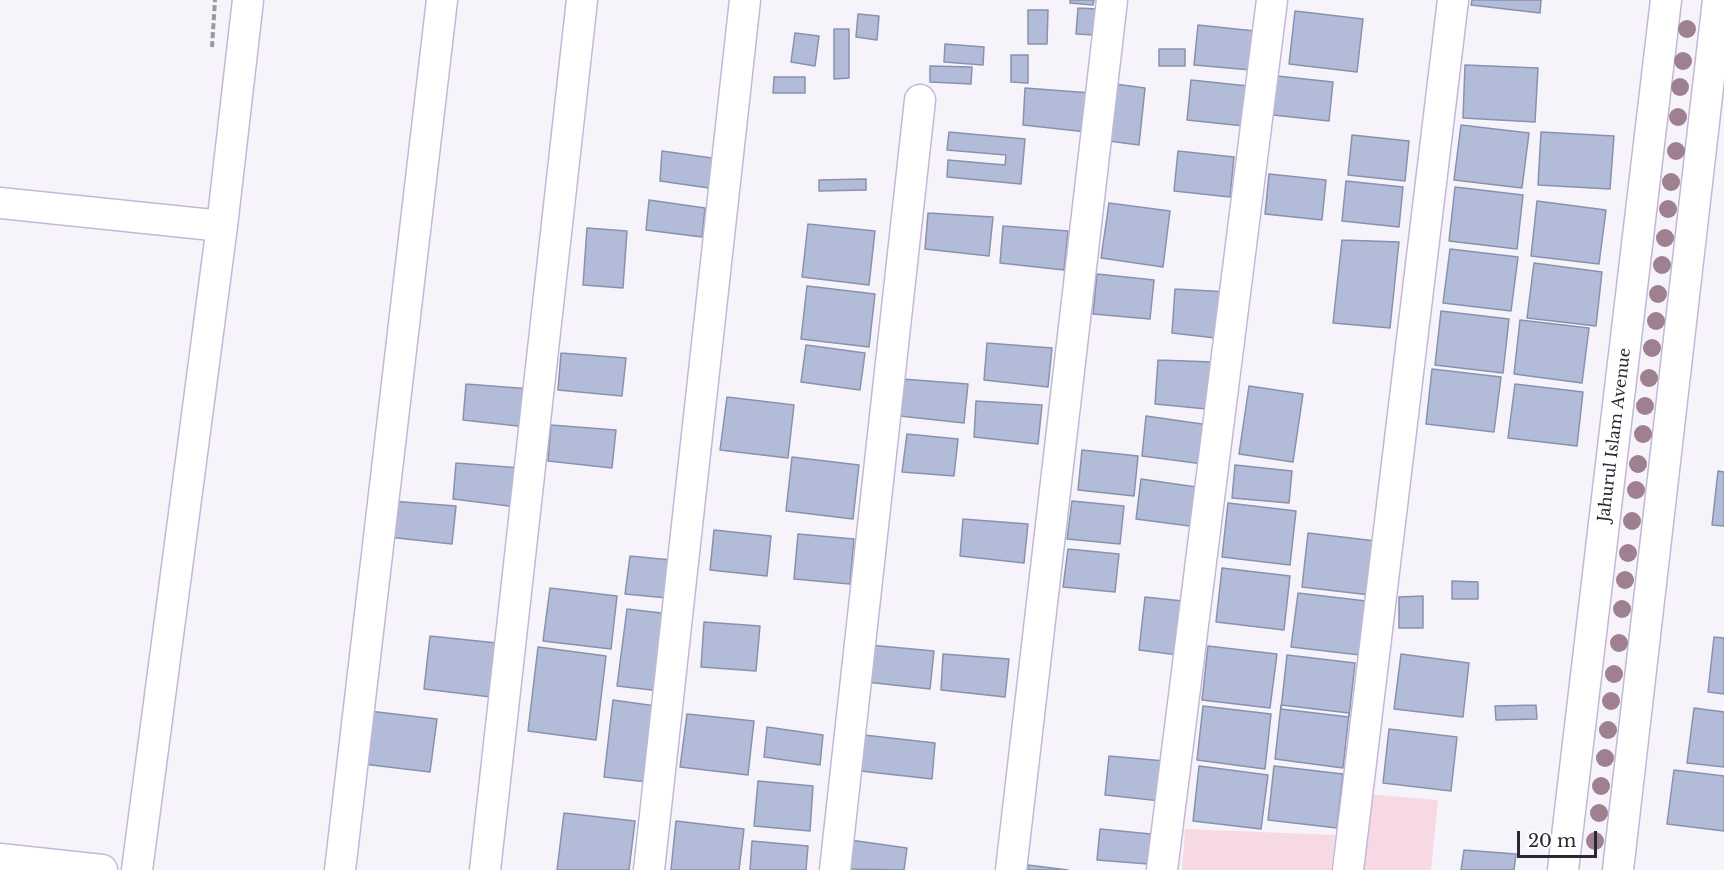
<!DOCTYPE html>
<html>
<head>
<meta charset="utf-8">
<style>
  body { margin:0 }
  #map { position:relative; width:1724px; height:870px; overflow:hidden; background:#f6f4fa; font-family:"Libre Baskerville",serif }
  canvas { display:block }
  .scale { position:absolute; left:1517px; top:831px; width:80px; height:27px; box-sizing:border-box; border:3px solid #2b2833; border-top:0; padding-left:8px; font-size:18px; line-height:21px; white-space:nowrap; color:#2b2833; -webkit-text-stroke:4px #fff; paint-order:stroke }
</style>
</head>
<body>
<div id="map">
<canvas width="1724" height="870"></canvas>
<div class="scale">20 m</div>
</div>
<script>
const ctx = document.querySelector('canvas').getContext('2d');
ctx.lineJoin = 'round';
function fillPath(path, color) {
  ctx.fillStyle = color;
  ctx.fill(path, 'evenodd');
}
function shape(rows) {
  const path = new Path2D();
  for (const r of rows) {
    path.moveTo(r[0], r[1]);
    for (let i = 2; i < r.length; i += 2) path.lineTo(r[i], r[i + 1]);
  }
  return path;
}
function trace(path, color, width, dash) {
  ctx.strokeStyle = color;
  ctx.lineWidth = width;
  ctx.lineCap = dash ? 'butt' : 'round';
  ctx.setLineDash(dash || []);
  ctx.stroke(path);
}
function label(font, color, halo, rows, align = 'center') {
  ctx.font = font + ' "Libre Baskerville",serif';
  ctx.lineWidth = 4.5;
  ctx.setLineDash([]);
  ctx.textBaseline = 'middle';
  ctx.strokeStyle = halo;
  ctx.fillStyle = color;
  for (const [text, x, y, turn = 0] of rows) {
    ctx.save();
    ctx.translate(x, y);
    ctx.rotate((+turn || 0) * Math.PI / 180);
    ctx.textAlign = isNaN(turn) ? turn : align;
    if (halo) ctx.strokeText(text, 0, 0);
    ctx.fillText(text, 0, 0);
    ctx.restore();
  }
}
const green = shape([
  [1368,794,1438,800,1431,870,1359,870],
  [1185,829,1335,835,1331,870,1182,870]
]);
const building = shape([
  [1070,0,1094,0,1093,5,1070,3,1070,0],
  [1472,0,1541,0,1540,13,1471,5,1472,0],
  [1078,8,1097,9,1095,35,1076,34,1078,8],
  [1028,10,1048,10,1047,44,1028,44,1028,10],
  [1295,11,1363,19,1357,72,1289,64,1295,11],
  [858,14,879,16,877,40,856,37,858,14],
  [1198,25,1255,31,1251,70,1194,65,1198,25],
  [834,29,849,29,849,78,834,79,834,29],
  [795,33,819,36,815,66,791,62,795,33],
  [945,44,984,47,983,65,944,62,945,44],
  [1159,49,1185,49,1185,66,1159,66,1159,49],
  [1011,55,1028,55,1028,83,1011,82,1011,55],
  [1465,65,1538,68,1535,122,1463,118,1465,65],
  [930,66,972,67,971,84,930,82,930,66],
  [1277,76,1333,82,1329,121,1273,115,1277,76],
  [774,77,805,77,805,93,773,93,774,77],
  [1191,80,1248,86,1244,126,1187,120,1191,80],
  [1108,83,1145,88,1139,145,1101,140,1108,83],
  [1025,88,1091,93,1087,132,1023,125,1025,88],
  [1461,125,1529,133,1522,188,1454,180,1461,125],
  [949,132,1025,139,1021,184,947,177,948,160,1005,165,1006,155,947,150,949,132],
  [1541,132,1614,136,1610,189,1538,185,1541,132],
  [1352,135,1409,141,1405,181,1348,175,1352,135],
  [662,151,719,159,716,189,660,181,662,151],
  [1178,151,1234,157,1230,197,1174,191,1178,151],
  [1269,174,1326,180,1322,220,1265,214,1269,174],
  [866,179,866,190,819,191,819,180,866,179],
  [1346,181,1403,187,1399,227,1342,221,1346,181],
  [1455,187,1523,195,1517,249,1449,241,1455,187],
  [649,200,705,208,702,237,646,230,649,200],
  [1537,201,1606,210,1599,264,1531,256,1537,201],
  [1109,203,1170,211,1163,267,1101,258,1109,203],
  [928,213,993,217,989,256,925,249,928,213],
  [808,224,875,231,869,285,802,277,808,224],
  [1003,226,1068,231,1064,270,1000,263,1003,226],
  [587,228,627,231,623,288,583,285,587,228],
  [1342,240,1399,242,1390,328,1333,323,1342,240],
  [1450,249,1518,257,1511,311,1443,303,1450,249],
  [1534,263,1602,272,1596,326,1527,318,1534,263],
  [1097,274,1154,280,1150,319,1093,314,1097,274],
  [807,286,875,294,869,347,801,339,807,286],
  [1175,289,1229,292,1224,339,1172,333,1175,289],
  [1441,311,1509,319,1503,373,1435,365,1441,311],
  [1520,320,1589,328,1582,383,1514,374,1520,320],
  [987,343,1052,348,1048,387,984,380,987,343],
  [806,345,865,353,860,390,801,382,806,345],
  [561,353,626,358,622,396,558,390,561,353],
  [1158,360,1213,362,1207,409,1155,404,1158,360],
  [1432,369,1501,377,1494,432,1426,424,1432,369],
  [902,379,968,384,964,423,900,416,902,379],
  [466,384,531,389,527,427,463,420,466,384],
  [1515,384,1583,392,1577,446,1508,438,1515,384],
  [1249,386,1303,394,1293,462,1239,454,1249,386],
  [727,397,794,405,788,458,720,450,727,397],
  [976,401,1042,405,1038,444,974,437,976,401],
  [1146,416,1209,425,1203,464,1142,456,1146,416],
  [551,425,616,430,612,468,548,461,551,425],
  [907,434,958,439,954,476,902,472,907,434],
  [1082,450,1138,456,1134,496,1078,490,1082,450],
  [792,457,859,465,853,519,786,511,792,457],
  [456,463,521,468,517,507,453,499,456,463],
  [1235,465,1292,471,1289,503,1232,498,1235,465],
  [1718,471,1724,472,1724,526,1712,525,1718,471],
  [1141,479,1203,488,1197,527,1136,519,1141,479],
  [391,501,456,506,452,544,388,537,391,501],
  [1072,501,1124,506,1120,544,1067,539,1072,501],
  [1228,503,1296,511,1290,565,1222,557,1228,503],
  [963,519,1028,524,1024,563,960,556,963,519],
  [714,530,771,536,767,576,710,570,714,530],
  [1308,533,1376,541,1370,595,1302,587,1308,533],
  [798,534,854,539,850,584,794,579,798,534],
  [1068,549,1119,554,1115,592,1063,587,1068,549],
  [630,556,682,561,678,599,625,594,630,556],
  [1222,568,1290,576,1284,630,1216,622,1222,568],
  [1452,581,1478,582,1478,599,1452,599,1452,581],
  [550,588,617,596,611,649,543,641,550,588],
  [1298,593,1366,601,1360,655,1291,647,1298,593],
  [1423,596,1423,628,1399,628,1399,597,1423,596],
  [1145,597,1192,602,1186,656,1139,650,1145,597],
  [627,609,670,614,660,691,617,686,627,609],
  [704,622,760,626,756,671,701,667,704,622],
  [430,636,497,643,491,697,424,689,430,636],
  [1714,637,1724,638,1724,694,1708,692,1714,637],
  [869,645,934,651,930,689,866,682,869,645],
  [1208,646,1277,654,1270,708,1202,700,1208,646],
  [538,647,606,656,596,740,528,731,538,647],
  [943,654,1009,659,1005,697,941,690,943,654],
  [1401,654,1469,663,1463,717,1394,709,1401,654],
  [1287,655,1355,663,1349,717,1281,709,1287,655],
  [613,700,656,706,647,782,604,777,613,700],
  [1281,705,1349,713,1343,768,1275,759,1281,705],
  [1536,705,1537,719,1496,720,1495,706,1536,705],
  [1203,706,1271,714,1265,769,1197,760,1203,706],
  [1694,708,1724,712,1724,767,1687,763,1694,708],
  [369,711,437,719,430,772,363,764,369,711],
  [687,714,754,721,748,775,680,767,687,714],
  [767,727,823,735,820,765,764,757,767,727],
  [1389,729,1457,737,1451,791,1383,783,1389,729],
  [864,735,935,743,932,779,860,771,864,735],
  [1109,756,1165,761,1161,801,1105,795,1109,756],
  [1199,766,1268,775,1261,829,1193,821,1199,766],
  [1274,766,1343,774,1337,828,1268,820,1274,766],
  [1674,770,1724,776,1724,831,1667,824,1674,770],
  [758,781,813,786,810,831,754,826,758,781],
  [564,813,635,821,629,870,557,870,564,813],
  [676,821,744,829,739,870,671,870,676,821],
  [1100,829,1151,834,1148,864,1097,860,1100,829],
  [850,840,907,848,904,870,848,869,850,840],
  [752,841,808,846,806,870,750,870,752,841],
  [1464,850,1516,854,1514,870,1461,870,1464,850],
  [1028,865,1068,870,1028,870,1028,865]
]);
const path = shape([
  [212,47,215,0]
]);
const minor = shape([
  [0,203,222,226],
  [0,859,102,870],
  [137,870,222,226,248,0],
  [340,870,442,0],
  [485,870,582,0],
  [649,870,745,0],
  [835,870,920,100],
  [1011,870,1112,0],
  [1162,870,1272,0],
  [1348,870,1453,0],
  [1563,870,1666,0],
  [1618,870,1718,0]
]);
const trees = [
  [1687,29],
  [1683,61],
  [1680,87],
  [1678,117],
  [1676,151],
  [1671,182],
  [1668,209],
  [1665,238],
  [1662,265],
  [1658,294],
  [1656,321],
  [1652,348],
  [1649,378],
  [1645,406],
  [1643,434],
  [1638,464],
  [1636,490],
  [1632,521],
  [1628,553],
  [1625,580],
  [1622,609],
  [1619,643],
  [1614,674],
  [1611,701],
  [1608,730],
  [1605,758],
  [1601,786],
  [1599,813],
  [1595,841]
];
const streetNames = [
  ["Jahurul Islam Avenue",1615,435,-83]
];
fillPath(green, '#f7d9e3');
fillPath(building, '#b2bbd8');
trace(building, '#8891ad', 1.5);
trace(minor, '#c2b8d6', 33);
trace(path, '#9b98a1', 4, [6, 3]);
trace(minor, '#fff', 30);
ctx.fillStyle = '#9e8090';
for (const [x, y] of trees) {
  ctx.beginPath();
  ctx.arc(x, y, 9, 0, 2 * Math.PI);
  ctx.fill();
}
label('16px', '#2b2833', '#fff', streetNames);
</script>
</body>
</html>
